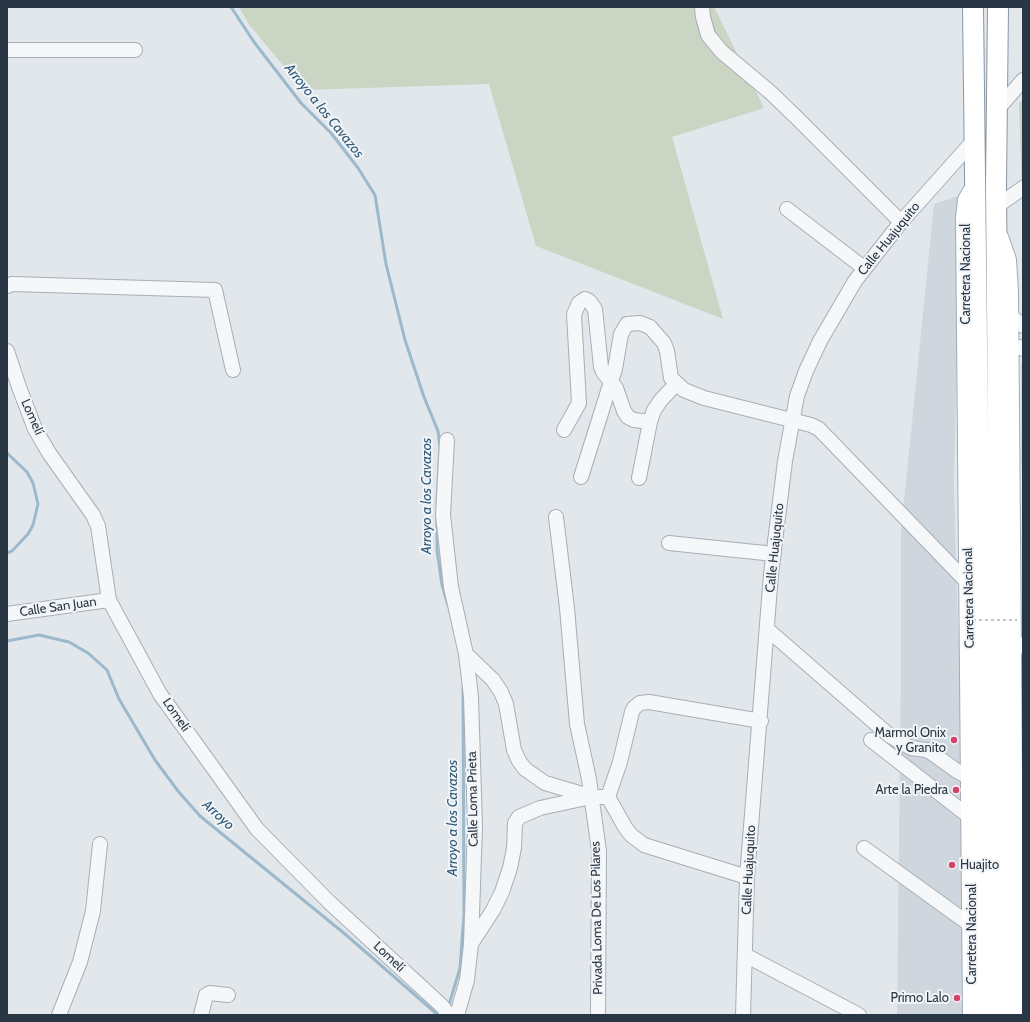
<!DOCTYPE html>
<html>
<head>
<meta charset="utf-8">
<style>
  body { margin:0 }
  #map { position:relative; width:1030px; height:1022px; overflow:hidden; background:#e2e7eb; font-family:Cabin,sans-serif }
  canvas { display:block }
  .frame { position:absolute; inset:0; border:8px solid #293644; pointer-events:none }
</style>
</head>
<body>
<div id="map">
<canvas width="1030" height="1022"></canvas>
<div class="frame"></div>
</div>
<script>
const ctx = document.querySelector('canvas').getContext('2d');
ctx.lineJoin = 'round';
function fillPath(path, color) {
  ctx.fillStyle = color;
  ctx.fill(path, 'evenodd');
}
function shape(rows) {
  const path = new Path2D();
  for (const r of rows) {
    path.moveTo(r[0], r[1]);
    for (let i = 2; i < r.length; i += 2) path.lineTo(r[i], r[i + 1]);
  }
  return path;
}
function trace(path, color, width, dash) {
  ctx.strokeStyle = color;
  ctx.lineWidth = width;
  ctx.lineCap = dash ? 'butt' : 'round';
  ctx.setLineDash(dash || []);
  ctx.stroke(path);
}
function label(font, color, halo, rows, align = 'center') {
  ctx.font = font + ' Cabin,sans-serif';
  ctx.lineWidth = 4;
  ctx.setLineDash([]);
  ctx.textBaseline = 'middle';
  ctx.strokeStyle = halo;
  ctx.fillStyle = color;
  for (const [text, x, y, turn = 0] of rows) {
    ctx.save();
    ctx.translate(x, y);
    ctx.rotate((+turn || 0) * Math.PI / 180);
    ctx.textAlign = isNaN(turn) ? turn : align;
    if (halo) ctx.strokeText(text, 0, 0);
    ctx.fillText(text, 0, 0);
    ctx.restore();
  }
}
const built = shape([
  [958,196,959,254,954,488,958,625,963,697,964,1015,897,1015,901,669,901,531,934,204],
  [1021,363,1023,363,1023,466,1021,465],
  [1023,548,1023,635,1022,635],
  [1023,725,1023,867,1021,731]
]);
const green = shape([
  [239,7,714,7,764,108,672,137,723,319,536,246,489,84,303,90,248,23],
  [1023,99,1023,226,1019,103]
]);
const stream = shape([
  [231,7,254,42,301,103,331,133,358,168,375,195,386,264,405,340,424,397,438,431,440,447,437,503],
  [7,453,27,472,33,483,38,504,33,525,28,534,12,551,7,553],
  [437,518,437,550,442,585,448,605],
  [7,641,39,635,69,642,88,653,107,670,119,699,155,760,178,791,200,816,345,934,438,1015],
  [448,1008,460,968,464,914,463,687]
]);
const minor = shape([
  [702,7,703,17,708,35,722,52,770,92,798,119,901,222],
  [7,50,135,50],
  [997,110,1023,80],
  [997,206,1023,188],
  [787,209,864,268],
  [7,286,12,284,215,290,233,370],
  [1009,314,1023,326],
  [7,351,19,387,35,429,49,453,93,515,98,526,109,600,160,694,257,829,329,902,442,1006,449,1015],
  [1009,352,1014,348,1020,347,1023,349],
  [564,430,579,403,574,314,579,303,585,299,589,301,595,309,601,367,603,372,616,388,624,411,628,417,634,420,650,422],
  [447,440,443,515,451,587,466,654,471,697,475,826,471,944,467,980,457,1015],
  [581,477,615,369,621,334,627,324,640,323,650,327,664,343,667,351,671,378,684,390,704,398,811,425,819,429,968,583],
  [639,478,650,422,654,410,661,400,676,384],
  [556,517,567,608,577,724,589,779,599,851,598,1015],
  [669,543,774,554],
  [7,614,109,600],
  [767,629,890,736,911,748,926,750,932,753,957,771,970,778],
  [1013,640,1023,647],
  [466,654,493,680,501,692,506,704,514,750,519,761,525,769,545,783,589,796],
  [871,740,971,818],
  [608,797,620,762,632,712,634,708,640,703,649,702,761,721],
  [608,797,625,827,631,835,644,845,747,877],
  [864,848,972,926],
  [471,944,493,910,502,892,510,868,514,848,515,823,519,817,540,808,591,797,608,797],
  [745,955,859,1015],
  [59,1015,80,962,93,911,100,844],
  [201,1015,206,995,210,993,228,995],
  [743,1015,747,877,771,574,785,461,797,396,806,371,820,341,855,281,901,222,975,139]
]);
const major = shape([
  [999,237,1007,260,1009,292,1015,1015],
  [972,1015,965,217,967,200,974,188]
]);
const highway = shape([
  [973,7,985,1015],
  [998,7,996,185,1003,1015]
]);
const pathBridge = shape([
  [967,620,1017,620]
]);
const markers = [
  [954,740,4,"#d44369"],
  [956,790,4,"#d44369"],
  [952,865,4,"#d44369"],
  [957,998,4,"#d44369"]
];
const streetNames = [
  ["Calle Huajuquito",889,239,-51],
  ["Carretera Nacional",966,274,-90],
  ["Lomelí",32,417,66],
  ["Calle Huajuquito",775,548,-84],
  ["Carretera Nacional",969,598,-91],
  ["Calle San Juan",58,607,-8],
  ["Lomelí",176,715,55],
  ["Calle Loma Prieta",473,799,-91],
  ["Calle Huajuquito",749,870,-87],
  ["Privada Loma De Los Pilares",597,918,-91],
  ["Carretera Nacional",972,934,-90],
  ["Lomelí",389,957,43]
];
const poiNames = [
  ["Marmol Onix",946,733],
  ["y Granito",946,748],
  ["Arte la Piedra",948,790],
  ["Huajito",960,865,"left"],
  ["Primo Lalo",949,998]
];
const waterNames = [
  ["Arroyo a los Cavazos",324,111,51],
  ["Arroyo a los Cavazos",427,496,-90],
  ["Arroyo",218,815,42],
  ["Arroyo a los Cavazos",453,818,-90]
];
fillPath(built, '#d0d6dd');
fillPath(green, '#cad5c3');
trace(stream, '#9cb9cc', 3);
trace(minor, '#a7aeb6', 16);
trace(major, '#a1acb7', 20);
trace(highway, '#8996a2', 22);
trace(minor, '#f5f7f9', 14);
trace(major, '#fff', 18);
trace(highway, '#fff', 20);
trace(pathBridge, '#c0c5ca', 2, [3, 3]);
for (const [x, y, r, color] of markers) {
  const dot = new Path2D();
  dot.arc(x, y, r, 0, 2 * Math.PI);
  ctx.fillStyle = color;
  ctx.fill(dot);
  trace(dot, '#f2f5f8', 1.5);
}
label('13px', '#293644', '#f2f5f8', streetNames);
label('13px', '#293644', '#f2f5f8', poiNames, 'right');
label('italic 14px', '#315a7a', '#f2f5f8', waterNames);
</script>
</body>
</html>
